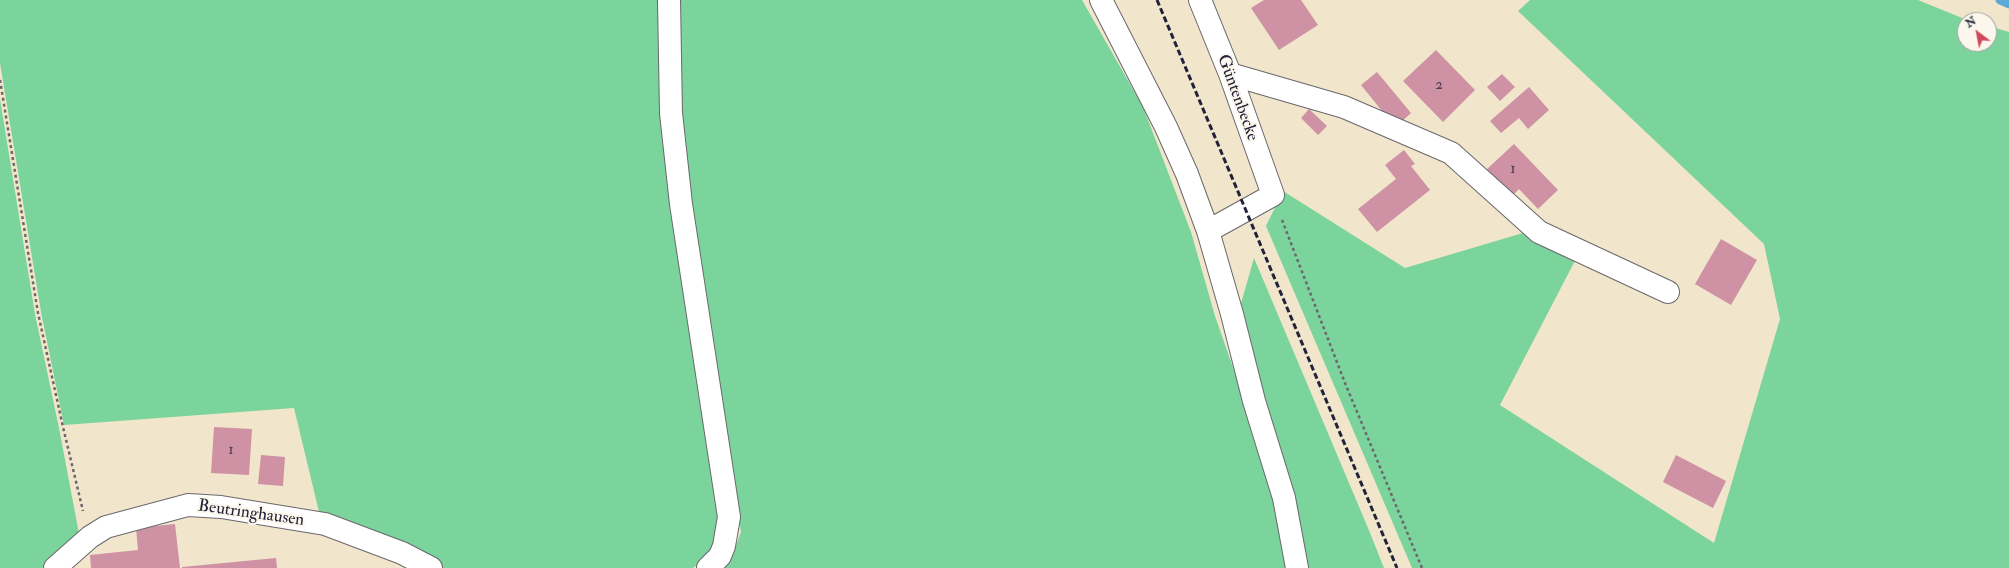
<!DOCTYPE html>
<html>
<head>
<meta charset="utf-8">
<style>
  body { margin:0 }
  #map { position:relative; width:2009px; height:568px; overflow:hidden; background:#f1e6cb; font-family:"IM FELL Double Pica",serif }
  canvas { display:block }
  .north { position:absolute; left:1957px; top:12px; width:40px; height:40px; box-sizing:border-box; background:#fbf7ec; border:1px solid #a4a2a5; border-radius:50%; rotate:328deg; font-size:11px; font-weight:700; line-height:16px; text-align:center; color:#22223b }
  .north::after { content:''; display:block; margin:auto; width:14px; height:18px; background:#d1495b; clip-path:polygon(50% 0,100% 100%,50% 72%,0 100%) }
</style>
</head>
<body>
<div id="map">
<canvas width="2009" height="568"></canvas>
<div class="north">N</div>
</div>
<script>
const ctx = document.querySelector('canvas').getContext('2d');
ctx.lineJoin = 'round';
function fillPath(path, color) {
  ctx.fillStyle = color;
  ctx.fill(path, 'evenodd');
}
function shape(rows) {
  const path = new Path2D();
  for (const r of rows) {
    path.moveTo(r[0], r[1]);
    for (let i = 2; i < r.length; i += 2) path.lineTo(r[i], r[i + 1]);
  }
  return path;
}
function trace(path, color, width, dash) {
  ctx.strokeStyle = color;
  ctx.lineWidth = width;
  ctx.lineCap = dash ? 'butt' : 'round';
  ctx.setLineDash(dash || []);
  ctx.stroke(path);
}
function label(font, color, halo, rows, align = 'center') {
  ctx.font = font + ' "IM FELL Double Pica",serif';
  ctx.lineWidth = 4;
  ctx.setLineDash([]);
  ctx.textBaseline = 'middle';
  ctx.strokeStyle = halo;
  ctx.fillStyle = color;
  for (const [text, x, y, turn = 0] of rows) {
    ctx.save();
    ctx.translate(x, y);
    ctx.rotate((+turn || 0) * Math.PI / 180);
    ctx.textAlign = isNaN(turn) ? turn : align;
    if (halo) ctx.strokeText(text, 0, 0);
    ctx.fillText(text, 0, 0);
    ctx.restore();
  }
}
const green = shape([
  [0,0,663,0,720,529,707,558,693,568,441,568,320,516,294,408,64,425,41,312,0,63],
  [675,0,1082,0,1143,107,1191,232,1215,316,1279,499,1291,568,722,568,731,559,741,532,704,303,678,113],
  [1530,0,1918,0,1967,20,1965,20,1965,44,1989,44,1989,26,2009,32,2009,568,1412,568,1266,226,1283,191,1405,268,1533,230,1579,253,1500,405,1714,543,1780,319,1764,244,1518,11],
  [0,99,35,314,59,428,80,539,51,568,0,568],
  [1254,258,1368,528,1384,568,1304,568,1291,495,1240,307]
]);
const stream = shape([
  [2000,0,2009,4]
]);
const building = shape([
  [1264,0,1301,0,1318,25,1279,50,1251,8],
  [1436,50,1475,90,1443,122,1403,81],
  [1377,72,1411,113,1399,124,1382,111,1361,85],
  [1502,74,1515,87,1500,101,1487,87],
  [1529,87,1549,110,1528,129,1519,118,1501,133,1490,121],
  [1309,109,1327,126,1318,135,1301,118],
  [1514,144,1558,190,1538,209,1519,189,1512,196,1487,169],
  [1404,150,1415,164,1411,166,1430,190,1377,232,1358,209,1396,179,1385,165],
  [1721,239,1757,260,1731,305,1695,284],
  [214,427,252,429,249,475,211,473],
  [261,455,285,457,283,486,258,484],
  [1676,455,1726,481,1713,508,1663,482],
  [175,524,180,568,91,568,90,555,138,550,136,528],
  [276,558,277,568,182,568,182,567]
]);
const path = shape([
  [0,80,38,313,63,427,83,511],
  [1282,220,1345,383,1422,568]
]);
const minor = shape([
  [669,0,671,113,681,204,729,517,724,546,720,556,708,568],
  [1101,0,1166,127,1187,174,1208,231,1232,314,1254,401,1284,498,1297,568],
  [1200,0,1230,74,1273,195,1208,231],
  [1230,74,1344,107,1451,153,1539,232,1668,292],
  [55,568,90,537,106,527,188,505,221,507,325,524,402,553,431,568]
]);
const rail = shape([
  [1157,0,1397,568]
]);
const numberNames = [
  ["2",1439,86],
  ["1",1513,170],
  ["1",231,451]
];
const streetNames = [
  ["Güntenbecke",1237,98,70],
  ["Beutringhausen",251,514,8]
];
fillPath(green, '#7ad49b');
trace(stream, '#5ca9d5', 9);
fillPath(building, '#ce92a4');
trace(minor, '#6a676d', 24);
trace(path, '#6a676d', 2.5, [3, 3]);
trace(minor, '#fff', 22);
trace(rail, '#22223b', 3, [6, 3]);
label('15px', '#4d3e55', null, numberNames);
label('17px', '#22223b', '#fbf7ec', streetNames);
</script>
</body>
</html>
